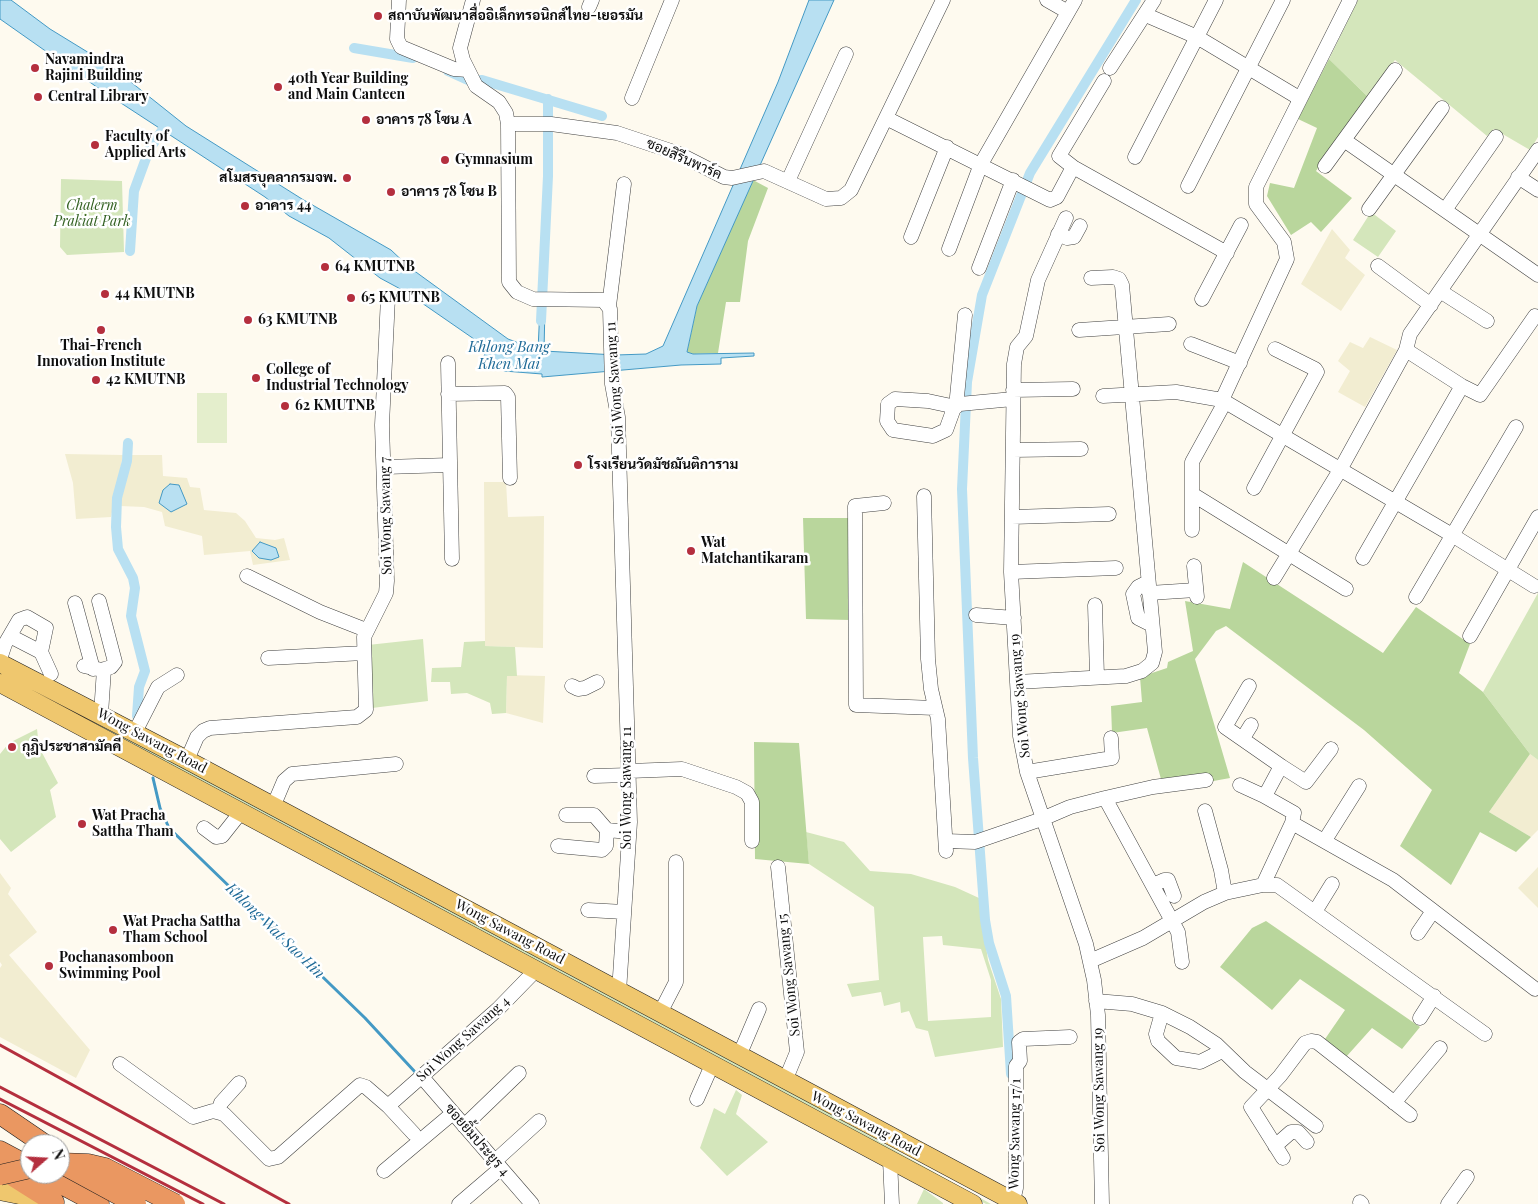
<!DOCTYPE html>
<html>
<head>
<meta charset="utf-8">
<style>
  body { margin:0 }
  #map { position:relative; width:1538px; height:1204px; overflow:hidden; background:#fefaef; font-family:"Playfair Display",serif }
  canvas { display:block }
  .north { position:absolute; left:20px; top:1134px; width:50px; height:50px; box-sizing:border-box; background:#fff; border:1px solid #9f9f9f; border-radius:50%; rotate:71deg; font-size:14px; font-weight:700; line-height:20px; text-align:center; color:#0e0e0e }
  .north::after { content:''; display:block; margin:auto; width:18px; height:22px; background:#b42f3e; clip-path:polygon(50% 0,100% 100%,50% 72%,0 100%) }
</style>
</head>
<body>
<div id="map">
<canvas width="1538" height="1204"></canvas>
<div class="north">N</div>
</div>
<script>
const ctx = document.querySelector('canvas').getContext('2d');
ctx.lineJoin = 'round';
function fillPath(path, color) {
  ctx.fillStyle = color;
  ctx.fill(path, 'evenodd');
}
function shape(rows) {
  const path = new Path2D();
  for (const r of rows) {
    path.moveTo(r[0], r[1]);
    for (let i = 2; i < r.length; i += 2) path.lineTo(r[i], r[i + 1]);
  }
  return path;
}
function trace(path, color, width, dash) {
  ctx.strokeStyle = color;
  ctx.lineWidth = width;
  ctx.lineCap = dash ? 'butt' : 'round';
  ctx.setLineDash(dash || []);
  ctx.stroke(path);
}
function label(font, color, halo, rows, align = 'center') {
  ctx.font = font + ' "Playfair Display",Sarabun,serif';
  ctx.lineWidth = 5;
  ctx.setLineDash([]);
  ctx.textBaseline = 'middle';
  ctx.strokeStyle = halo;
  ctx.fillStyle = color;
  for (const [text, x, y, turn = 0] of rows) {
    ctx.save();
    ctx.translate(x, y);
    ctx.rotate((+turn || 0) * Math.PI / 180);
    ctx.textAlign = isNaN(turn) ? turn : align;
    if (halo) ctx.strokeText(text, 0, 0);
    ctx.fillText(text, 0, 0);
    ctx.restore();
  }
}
const farmland = shape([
  [1332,229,1350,250,1345,258,1365,275,1341,311,1301,284],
  [1370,337,1397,350,1365,407,1338,392,1350,371,1338,361,1350,342,1363,348],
  [65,454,123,455,111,517,76,519,73,483],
  [131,455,162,455,163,476,187,478,190,487,200,488,204,510,236,513,245,521,256,538,275,540,284,538,290,560,253,565,250,551,204,555,202,536,165,526,162,512,144,507,120,506],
  [484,482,506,482,508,517,544,516,543,648,485,646],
  [507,675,545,676,543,723,506,713],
  [1530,754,1538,760,1538,830,1531,837,1489,812],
  [1538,867,1538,908,1518,888],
  [0,873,11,888,8,894,37,932,9,955,90,1050,76,1078,0,1037,0,968,2,965,0,962]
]);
const green = shape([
  [1358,0,1538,0,1538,137,1530,150,1494,129,1487,136,1395,60,1367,96,1329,59],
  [61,179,122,181,124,252,67,255,60,247],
  [1371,212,1396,231,1378,257,1353,240],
  [1538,593,1538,760,1530,754,1483,692],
  [423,639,428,701,372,708,368,645],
  [485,641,485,646,515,647,517,676,507,676,506,713,492,714,490,703,467,693,451,694,450,682,431,682,432,668,461,667,464,642],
  [0,670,748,1068,991,1204,986,1204,791,1100,35,693,0,674],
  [37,729,39,747,58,783,50,790,56,817,11,852,0,839,0,754,9,743],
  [806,832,844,842,870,871,911,874,955,887,979,898,988,960,1001,999,1003,1047,935,1057,928,1031,916,1028,909,1011,901,1013,900,1002,884,1006,881,992,852,997,847,984,879,980,874,907,809,864],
  [942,936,943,945,981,949,991,980,991,1017,928,1021,923,937],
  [736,1090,742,1095,736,1114,768,1142,727,1176,700,1148,714,1108,725,1114],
  [924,1189,943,1203,943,1204,917,1204]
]);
const forest = shape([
  [1329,59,1367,96,1316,171,1352,198,1321,232,1311,222,1291,235,1267,196,1270,183,1294,188,1317,128,1298,119],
  [753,180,768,188,748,241,740,302,726,302,718,353,693,354,687,352,697,306],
  [803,518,849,518,851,620,806,619],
  [1243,562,1383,653,1416,607,1470,644,1459,673,1483,692,1530,754,1489,812,1531,837,1516,852,1480,832,1451,885,1400,846,1432,790,1364,730,1226,626,1216,631,1195,659,1230,778,1164,790,1147,728,1112,733,1111,706,1142,702,1140,677,1167,668,1168,662,1193,651,1185,601,1230,609],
  [754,742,799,743,809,864,755,859],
  [1266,921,1420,1027,1402,1049,1372,1028,1346,1057,1325,1039,1345,1010,1300,979,1272,1010,1220,967,1252,928]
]);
const pitch = shape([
  [197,393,227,393,227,443,197,443]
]);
const water = shape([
  [0,0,11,0,50,29,112,67,186,126,302,199,391,250,409,267,508,339,538,350,540,307,545,307,544,351,616,355,646,354,663,346,778,82,809,0,834,0,697,306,687,352,693,354,754,353,754,356,721,358,721,364,681,365,542,377,542,374,504,371,484,356,487,348,406,292,380,278,329,238,289,216,265,197,101,90,0,19,0,0],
  [170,484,179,485,187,504,171,512,159,503,163,490,170,484],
  [260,542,276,548,279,557,271,560,259,558,252,551,260,542]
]);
const stream = shape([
  [153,778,160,808,169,828,365,1018,416,1073]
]);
const canal = shape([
  [354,48,413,58],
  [448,71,470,81,482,80,602,116],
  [130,251,134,191,149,150,169,120],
  [541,321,548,176,548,99],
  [128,443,127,461,117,498,116,527,118,549,133,578,135,588,131,616,145,671,139,687,137,716],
  [1011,1074,1006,996,989,943,985,920,973,758,962,489,967,382,982,295,1030,173,1136,0]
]);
const minor = shape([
  [399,0,397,39,401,47,454,69,468,70],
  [473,0,460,48,463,60,476,86,499,102,506,113,508,124,509,282,517,292,533,299,603,300,610,309,612,384,618,417,630,822,619,992],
  [1047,0,1068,12],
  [589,7,592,0],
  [1146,15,1197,37,1299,98],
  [1110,68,1154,0],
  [1104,81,1059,156,1073,167,1227,253],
  [632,98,672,0],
  [886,118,1050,200,1057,197,1073,167],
  [508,124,551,124,617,133,677,153,724,177,732,178,764,171,826,199,841,198,851,190,943,0],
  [1344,140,1538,275],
  [1135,157,1216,0],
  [1325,166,1395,70],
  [1518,177,1538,190],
  [788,181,846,54],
  [1188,186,1283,0],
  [1369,209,1442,108],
  [1445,210,1496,137],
  [1066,218,1038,280,1026,336,1017,347,1014,364,1011,572,1020,736,1027,772,1086,944,1094,980,1098,1015,1102,1204],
  [1058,234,1067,238,1074,237,1080,226],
  [911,237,947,147],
  [949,249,981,164,1075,0],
  [1378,266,1431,305],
  [979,268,1013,180],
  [1440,291,1487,321],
  [1202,299,1241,225],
  [609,306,624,184],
  [965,315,956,407,928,401,895,399,888,404,887,421,893,430,933,436,946,430,954,408,960,404,1013,399],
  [1079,330,1169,324],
  [1191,344,1240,363],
  [1406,350,1462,386,1480,395,1535,316],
  [448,363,452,559],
  [1013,390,1073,389],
  [448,394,505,393,508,397,510,478],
  [1103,396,1176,392,1222,400,1452,535,1534,586],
  [1222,400,1287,259,1284,242,1256,204,1256,187,1350,0],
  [1225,402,1192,462,1192,494,1346,589],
  [1013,450,1081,449],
  [385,467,450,465],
  [1254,488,1317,372,1315,369,1275,349],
  [924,496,928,659,931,689,938,719,946,851],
  [884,503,855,506,856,705,935,708],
  [1012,517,1109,514],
  [1192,530,1192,494],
  [1363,558,1459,391],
  [1194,566,1197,597],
  [1011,572,1116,568],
  [247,576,320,612,366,630],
  [1274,578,1340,470,1406,350,1410,334,1538,150],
  [1148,582,1138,587,1133,594,1138,618,1152,625],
  [1149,593,1196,590],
  [1416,597,1516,427],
  [75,603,93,669],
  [1095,605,1097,677],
  [976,615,1014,618],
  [10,636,41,652],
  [1470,636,1538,517],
  [268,658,364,653],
  [0,659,5,644,19,620,27,617,46,628,41,652,51,674],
  [84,666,102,670,111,667,115,662,99,601],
  [1017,682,1126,676,1142,671,1152,663,1155,652,1122,285,1119,279,1113,277,1091,278],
  [572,686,578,689,585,688,597,682],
  [1249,686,1225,727,1281,766],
  [101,714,104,669],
  [135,732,158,687,177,675],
  [1243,738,1251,725],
  [187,760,197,737,203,731,210,728,357,717,366,710,364,637,386,593,387,581,382,425,388,297],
  [629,771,682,769,736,787,747,793,752,802,752,841],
  [1027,772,1112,758,1111,738],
  [594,776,629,775],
  [1240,785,1264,796],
  [1105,798,1178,932,1182,962],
  [273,807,284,781,292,774,396,764],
  [1205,811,1221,870,1225,893],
  [566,815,594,815,607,830,629,832],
  [1292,823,1294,813,1264,796,1266,794,1281,766,1306,782,1331,749],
  [204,828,216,837,222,836,241,812],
  [1325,840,1359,786],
  [946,841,975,842,1042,819,1070,807,1105,798,1153,787,1206,780],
  [558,846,602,850,606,846,607,830],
  [778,867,797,1052,785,1081],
  [1153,885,1164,880,1168,880,1174,896],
  [1263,885,1292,823,1393,880,1535,989],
  [588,910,624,912],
  [1316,910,1332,884],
  [1418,933,1433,911],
  [1090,961,1143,938,1204,902,1225,893,1263,885,1277,885,1485,1034],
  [1096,1001,1132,1004,1162,1013,1190,1027,1216,1044,1245,1072,1316,1126],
  [660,1013,676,982,676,862],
  [1162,1013,1156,1034,1158,1041,1176,1058,1200,1062,1222,1051],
  [1420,1018,1434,996],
  [739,1056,759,1009],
  [120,1064,193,1117,213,1111,224,1114,269,1159,278,1157,360,1085,366,1087,388,1106,414,1134],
  [422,1077,532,1204],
  [697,1099,712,1065],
  [1394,1103,1440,1048],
  [388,1106,498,1009,536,970],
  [218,1111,221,1103,239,1083],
  [464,1126,519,1073],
  [1275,1146,1291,1132,1298,1132,1307,1142],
  [1283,1158,1251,1107,1280,1076,1305,1043,1311,1041,1317,1042,1410,1115],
  [890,1160,892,1204],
  [495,1161,539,1121],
  [384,1171,453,1113],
  [1013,1201,1016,1188,1016,1066,1020,1061,1019,1042,1023,1039,1070,1037],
  [1360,1202,1362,1204],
  [459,1204,501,1168],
  [1448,1204,1467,1177]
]);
const major = shape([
  [0,663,187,760,1018,1204],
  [0,683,973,1204],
  [0,1191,49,1201]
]);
const highway = shape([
  [0,1114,44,1144],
  [0,1151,30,1167],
  [0,1168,54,1202],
  [43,1174,99,1204]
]);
const rail = shape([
  [0,1045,289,1204],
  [0,1087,224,1204],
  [0,1099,203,1204]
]);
const highwayBridge = shape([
  [60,1163,88,1164,105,1168,175,1204],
  [66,1166,136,1204],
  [0,1175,30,1168]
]);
const markers = [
  [378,16,5,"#b42f3e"],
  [35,68,5,"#b42f3e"],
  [278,87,5,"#b42f3e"],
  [38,97,5,"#b42f3e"],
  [366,120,5,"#b42f3e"],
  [95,145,5,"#b42f3e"],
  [445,160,5,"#b42f3e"],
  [347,178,5,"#b42f3e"],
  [391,192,5,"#b42f3e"],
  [245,206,5,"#b42f3e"],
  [325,267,5,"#b42f3e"],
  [105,294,5,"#b42f3e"],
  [351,298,5,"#b42f3e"],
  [248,320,5,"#b42f3e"],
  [101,330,5,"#b42f3e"],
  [256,378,5,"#b42f3e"],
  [96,380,5,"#b42f3e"],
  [285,406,5,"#b42f3e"],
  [578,465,5,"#b42f3e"],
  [691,551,5,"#b42f3e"],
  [12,747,5,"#b42f3e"],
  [82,824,5,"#b42f3e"],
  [113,930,5,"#b42f3e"],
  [49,966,5,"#b42f3e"]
];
const poiNames = [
  ["สถาบันพัฒนาสื่ออิเล็กทรอนิกส์ไทย-เยอรมัน",388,16],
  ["Navamindra",45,60],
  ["Rajini Building",45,76],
  ["40th Year Building",288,79],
  ["and Main Canteen",288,95],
  ["Central Library",48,97],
  ["อาคาร 78 โซน A",376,120],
  ["Faculty of",105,137],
  ["Applied Arts",105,153],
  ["Gymnasium",455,160],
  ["สโมสรบุคลากรมจพ.",337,178,"right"],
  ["อาคาร 78 โซน B",401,192],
  ["อาคาร 44",255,206],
  ["64 KMUTNB",335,267],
  ["44 KMUTNB",115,294],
  ["65 KMUTNB",361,298],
  ["63 KMUTNB",258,320],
  ["Thai-French",101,346,"center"],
  ["Innovation Institute",101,362,"center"],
  ["College of",266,370],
  ["Industrial Technology",266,386],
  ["42 KMUTNB",106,380],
  ["62 KMUTNB",295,406],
  ["โรงเรียนวัดมัชฌันติการาม",588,465],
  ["Wat",701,543],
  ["Matchantikaram",701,559],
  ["กุฎิประชาสามัคคี",22,747],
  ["Wat Pracha",92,816],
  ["Sattha Tham",92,832],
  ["Wat Pracha Sattha",123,922],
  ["Tham School",123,938],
  ["Pochanasomboon",59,958],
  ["Swimming Pool",59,974]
];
const streetNames = [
  ["ซอยสิรีนพาร์ค",684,159,24],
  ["Soi Wong Sawang 11",615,383,-94],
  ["Soi Wong Sawang 7",386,516,-91],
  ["Soi Wong Sawang 19",1020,696,-95],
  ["Wong Sawang Road",152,741,28],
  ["Soi Wong Sawang 11",627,788,-90],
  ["Wong Sawang Road",510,932,28],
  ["Soi Wong Sawang 15",789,975,-96],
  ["Soi Wong Sawang 4",463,1039,-42],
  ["Soi Wong Sawang 19",1099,1090,-91],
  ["Wong Sawang Road",866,1124,28],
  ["Wong Sawang 17/1",1015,1134,-89],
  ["ซอยยิ้มประยูร 4",477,1140,49]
];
const parkNames = [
  ["Chalerm",92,206],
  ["Prakiat Park",92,222]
];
const waterNames = [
  ["Khlong Bang",509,347],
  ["Khen Mai",509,364],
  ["Khlong Wat Sao Hin",275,931,44]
];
fillPath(farmland, '#f2edd1');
fillPath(green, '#d4e6bb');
fillPath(forest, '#b9d69c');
fillPath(pitch, '#e4eecc');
fillPath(water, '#b8e0f2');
trace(water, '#4499c4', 1);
trace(stream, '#4499c4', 3);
trace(canal, '#b8e0f2', 10);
trace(minor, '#414141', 15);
trace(major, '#1f1f1f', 19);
trace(highway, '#1f1f1f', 21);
trace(minor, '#fff', 14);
trace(major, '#efc76e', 18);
trace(highway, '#ea9761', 20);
trace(rail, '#b42f3e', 3);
trace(highwayBridge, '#1f1f1f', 21, []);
trace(highwayBridge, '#ea9761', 20);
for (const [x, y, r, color] of markers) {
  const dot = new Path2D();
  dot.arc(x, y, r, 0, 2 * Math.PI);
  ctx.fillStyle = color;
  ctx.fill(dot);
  trace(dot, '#fff', 2);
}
label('bold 14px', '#0e0e0e', '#fff', poiNames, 'left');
label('14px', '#0e0e0e', '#fff', streetNames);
label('italic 14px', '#336122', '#fff', parkNames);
label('italic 15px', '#1f6a97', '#fff', waterNames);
</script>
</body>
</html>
